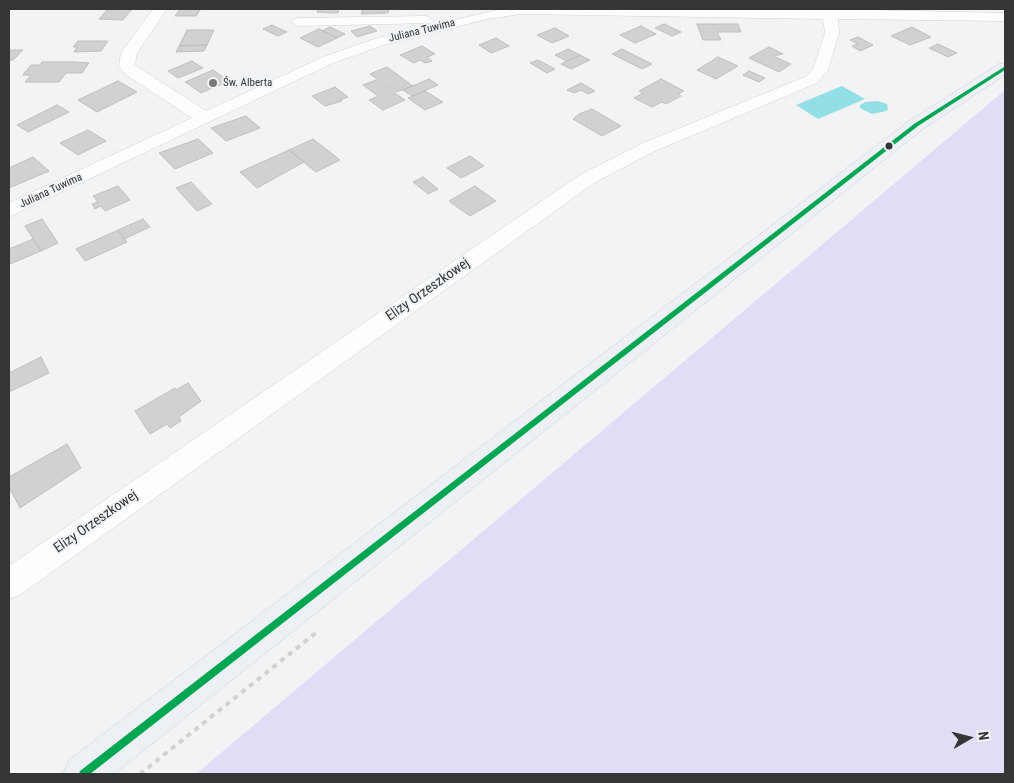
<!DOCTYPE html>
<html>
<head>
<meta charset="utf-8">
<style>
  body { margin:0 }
  #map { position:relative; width:1014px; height:783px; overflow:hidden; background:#f1f3f5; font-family:"Roboto Condensed",sans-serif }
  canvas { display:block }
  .frame { position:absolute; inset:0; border:10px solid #333536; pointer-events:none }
  .north { position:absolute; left:944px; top:713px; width:50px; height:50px; -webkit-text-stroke:4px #f0f3f6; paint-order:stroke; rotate:82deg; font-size:14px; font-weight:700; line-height:20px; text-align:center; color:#333536 }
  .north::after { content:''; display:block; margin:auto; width:18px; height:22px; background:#333536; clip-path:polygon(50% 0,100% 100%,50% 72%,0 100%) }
</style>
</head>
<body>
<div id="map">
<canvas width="1014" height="783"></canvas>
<div class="frame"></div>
<div class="north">N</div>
</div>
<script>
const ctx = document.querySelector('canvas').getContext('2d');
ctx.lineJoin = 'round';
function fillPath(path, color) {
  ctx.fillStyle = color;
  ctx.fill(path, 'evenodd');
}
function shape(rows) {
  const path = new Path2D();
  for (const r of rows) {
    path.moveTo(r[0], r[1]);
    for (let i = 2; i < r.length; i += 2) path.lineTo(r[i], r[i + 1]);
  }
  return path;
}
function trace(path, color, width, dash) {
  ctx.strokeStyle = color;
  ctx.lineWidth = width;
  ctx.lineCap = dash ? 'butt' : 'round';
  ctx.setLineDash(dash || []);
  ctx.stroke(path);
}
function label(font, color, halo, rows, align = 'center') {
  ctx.font = font + ' "Roboto Condensed",sans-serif';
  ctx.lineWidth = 4;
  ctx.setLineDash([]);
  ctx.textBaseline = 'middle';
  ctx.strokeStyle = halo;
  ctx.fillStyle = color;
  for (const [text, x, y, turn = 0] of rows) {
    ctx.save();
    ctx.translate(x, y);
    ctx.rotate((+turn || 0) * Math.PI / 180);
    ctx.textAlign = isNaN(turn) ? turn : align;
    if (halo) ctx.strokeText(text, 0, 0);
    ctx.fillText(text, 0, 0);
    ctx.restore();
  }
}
const green = shape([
  [1005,90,1005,774,196,774]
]);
const water = shape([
  [842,86,865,99,818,119,796,105],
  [878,101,887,104,888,109,886,111,872,114,860,108,860,105,865,102]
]);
const building = shape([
  [108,9,132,9,123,20,99,19,108,9],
  [180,9,201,9,196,16,175,16,180,9],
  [318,9,339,9,338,13,330,13,317,12,318,9],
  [363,9,389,9,388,13,361,14,363,9],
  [664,24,681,32,672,36,655,28,664,24],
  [697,24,738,24,741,32,717,32,721,40,703,40,697,24],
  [272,25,287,32,278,36,263,29,272,25],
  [370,26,377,31,357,37,351,31,370,26],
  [641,26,656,34,635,43,620,35,641,26],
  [330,27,345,34,337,38,322,31,330,27],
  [912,27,931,37,910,45,891,36,912,27],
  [555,28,569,36,552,43,537,35,555,28],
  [319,29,337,38,318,47,300,38,319,29],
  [187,30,214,30,207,45,179,46,187,30],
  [858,37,873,45,860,51,852,46,858,44,850,40,858,37],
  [496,38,509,46,491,53,479,45,496,38],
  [78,41,108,41,101,51,74,52,77,47,73,47,78,41],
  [938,44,957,53,948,57,929,48,938,44],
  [207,45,204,51,176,52,179,46,207,45],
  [422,46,435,54,427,57,432,61,425,63,420,60,414,63,400,55,422,46],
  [769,47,783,54,773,56,791,64,779,72,749,58,769,47],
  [568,49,580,55,566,61,555,55,568,49],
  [622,49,652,64,642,69,612,54,622,49],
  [9,50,23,50,13,60,9,60,9,50],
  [580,55,590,60,571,69,561,64,580,55],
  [718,57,738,66,716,79,697,70,718,57],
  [538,60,555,69,547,73,530,63,538,60],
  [192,61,203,68,178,78,168,71,192,61],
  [42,62,75,62,89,63,82,73,66,73,59,82,25,82,31,75,23,75,31,65,40,65,42,62],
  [387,67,413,86,396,92,370,74,387,67],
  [213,70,229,81,201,93,185,82,213,70],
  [749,71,765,78,759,82,743,75,749,71],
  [429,79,438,85,412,96,403,90,429,79],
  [661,79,684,91,678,94,681,96,666,104,662,102,652,107,634,98,643,93,639,91,661,79],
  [376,80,405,100,383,110,369,100,378,96,363,85,376,80],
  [118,81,137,92,97,112,78,100,118,81],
  [581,83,595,91,588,94,581,90,574,93,567,90,581,83],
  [335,87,348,97,340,100,342,101,325,106,312,96,335,87],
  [425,91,443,102,425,110,408,98,425,91],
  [57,105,69,112,28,132,17,125,57,105],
  [592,109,621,126,602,136,573,119,579,114,592,109],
  [246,116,260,128,226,141,211,128,246,116],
  [88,130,106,141,78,155,60,143,88,130],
  [198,139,213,153,175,169,159,153,198,139],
  [313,139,340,160,316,172,289,150,313,139],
  [289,150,304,162,257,188,240,172,289,150],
  [470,156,484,166,461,178,447,168,470,156],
  [33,157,49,171,9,188,9,168,33,157],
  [423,177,438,189,428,194,413,182,423,177],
  [191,182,212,204,197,211,176,188,191,182],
  [118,186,130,200,105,211,101,206,95,209,92,204,98,202,93,196,118,186],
  [475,186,496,201,470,216,449,201,475,186],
  [42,219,58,243,41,251,25,226,42,219],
  [143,219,150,227,124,239,118,230,143,219],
  [118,230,127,242,85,261,76,249,118,230],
  [33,239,41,251,10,264,9,249,33,239],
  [41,357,49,373,9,392,9,373,41,357],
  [188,383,201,401,179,417,181,421,170,428,167,424,150,434,135,411,175,388,176,390,188,383],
  [67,444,81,468,20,508,9,487,9,477,67,444]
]);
const path = shape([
  [140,774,317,632]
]);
const minor = shape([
  [153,9,167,9,137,53,135,65,206,111,323,57,374,39,501,9,830,9,1005,13,1005,21,838,19,839,33,828,70,817,83,655,151,594,183,20,595,9,599,9,566,580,175,643,143,805,77,813,69,825,33,823,19,521,14,487,19,384,45,333,63,9,217,9,203,192,118,126,75,119,66,121,53,153,9],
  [426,16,433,20,431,23,298,26,291,22,298,18,426,16]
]);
const major = shape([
  [1005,63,1005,75,923,129,114,774,63,774,69,760,909,121,999,64,1005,63]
]);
const bus1 = shape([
  [1004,67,1005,67,1005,70,918,126,90,774,79,774,80,771,914,124,1004,67]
]);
const markers = [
  [213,83,5,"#767879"],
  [889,146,4.5,"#333536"]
];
const farStreetnames = [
  ["Juliana Tuwima",422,31,-14],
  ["Juliana Tuwima",51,191,-25]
];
const farPoinames = [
  ["Św. Alberta",223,83]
];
const streetNames = [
  ["Elizy Orzeszkowej",428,290,-35],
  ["Elizy Orzeszkowej",96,522,-35]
];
fillPath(green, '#e0def7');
fillPath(water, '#93dfe6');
fillPath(building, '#cfd1d3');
trace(building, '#bdbfc0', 1);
trace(minor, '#cfd1d2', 1);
trace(major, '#cdcfcf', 1);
trace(path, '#d0d1d1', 4, [5, 5]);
fillPath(minor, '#fdfdfe');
fillPath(major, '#edf0f5');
fillPath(bus1, '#00a651');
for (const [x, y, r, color] of markers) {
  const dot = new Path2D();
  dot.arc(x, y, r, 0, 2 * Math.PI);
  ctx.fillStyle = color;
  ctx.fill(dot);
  trace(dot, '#f0f3f6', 2);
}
label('11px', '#333536', '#f0f3f6', farStreetnames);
label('11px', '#333536', '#f0f3f6', farPoinames, 'left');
label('14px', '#333536', '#f0f3f6', streetNames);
</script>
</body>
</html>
